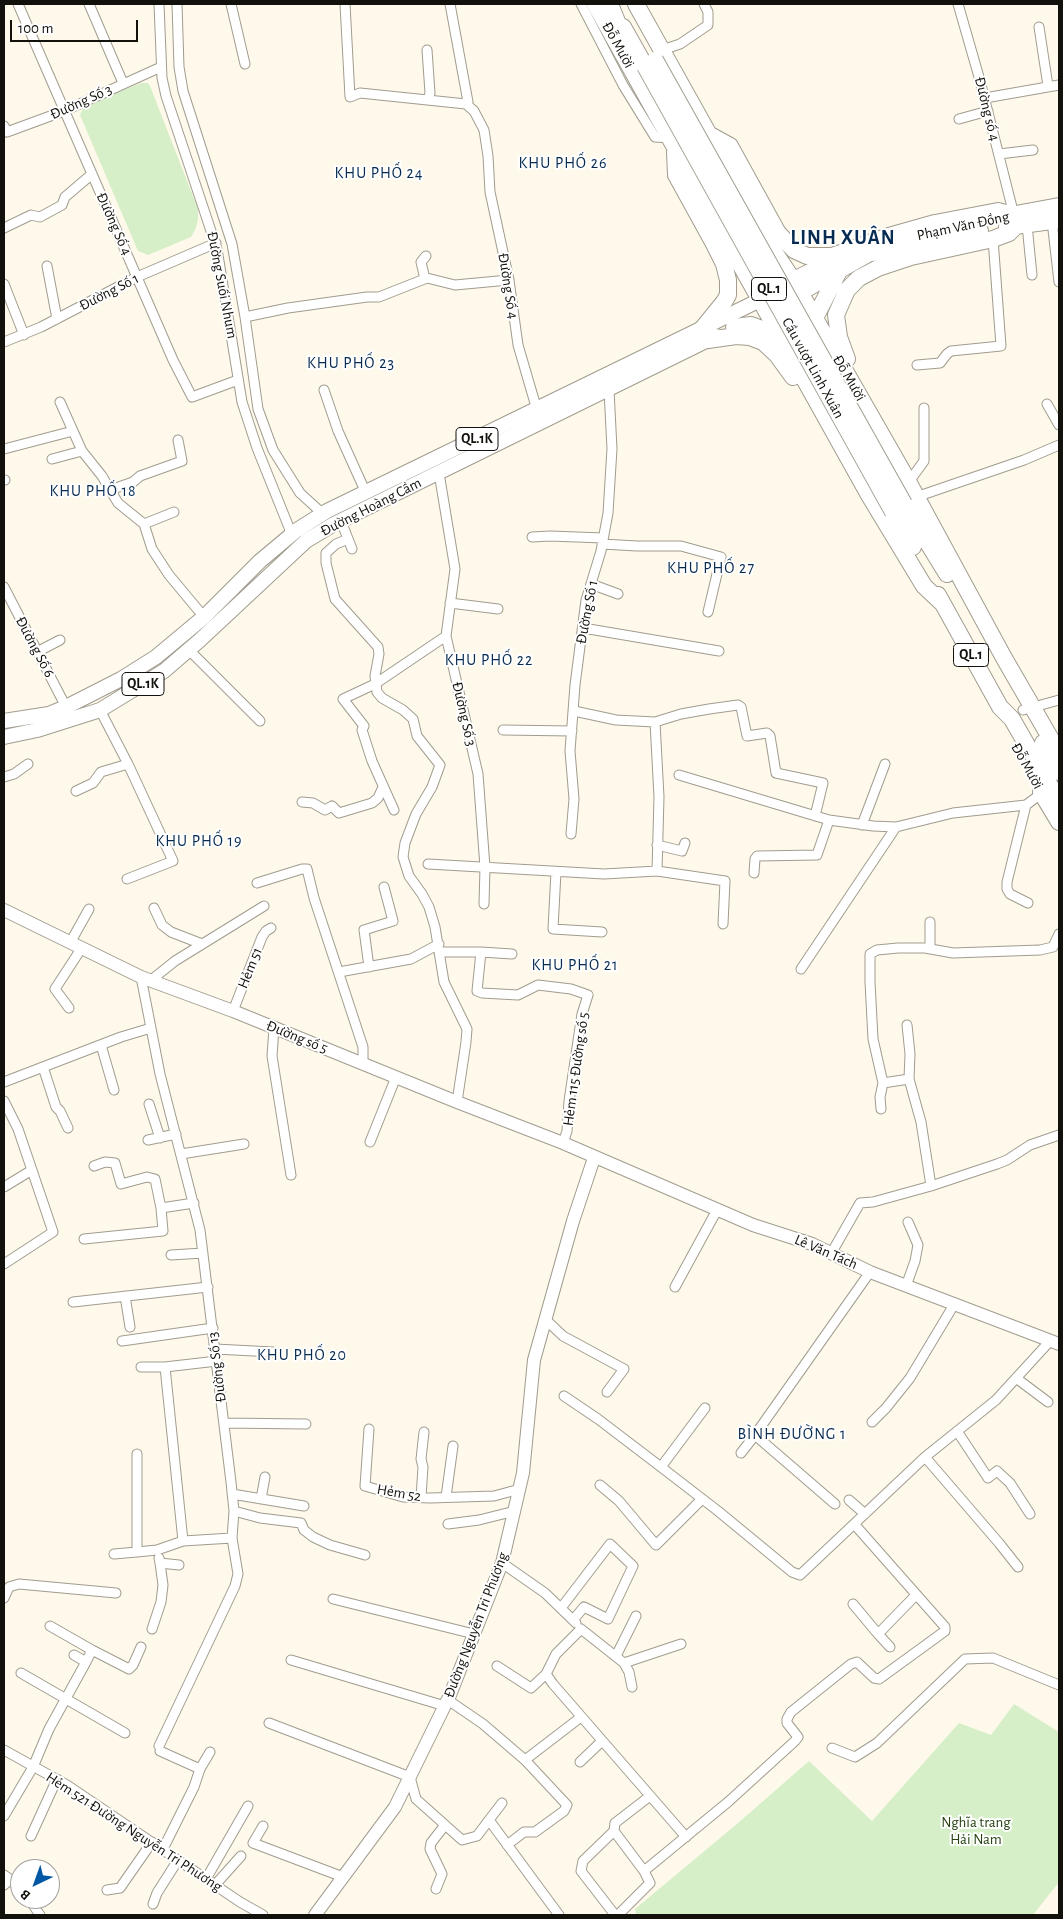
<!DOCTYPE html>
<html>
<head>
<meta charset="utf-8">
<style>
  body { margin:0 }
  #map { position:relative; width:1063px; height:1919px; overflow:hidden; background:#fef9ea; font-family:"Alegreya Sans",sans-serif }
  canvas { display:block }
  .frame { position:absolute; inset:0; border:5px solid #13110c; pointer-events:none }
  .north { position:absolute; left:10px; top:1859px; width:50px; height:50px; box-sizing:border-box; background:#fff; border:1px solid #a1a09e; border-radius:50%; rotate:222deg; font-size:14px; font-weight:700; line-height:20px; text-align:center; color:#13110c }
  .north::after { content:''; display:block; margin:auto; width:18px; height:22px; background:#0057a4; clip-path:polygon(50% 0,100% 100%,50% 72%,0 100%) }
  .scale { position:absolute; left:10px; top:20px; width:128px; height:22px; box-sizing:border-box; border:2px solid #13110c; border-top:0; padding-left:6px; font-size:15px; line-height:18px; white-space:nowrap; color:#13110c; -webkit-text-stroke:4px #fff; paint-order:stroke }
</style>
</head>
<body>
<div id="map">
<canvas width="1063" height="1919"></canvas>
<div class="frame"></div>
<div class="north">B</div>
<div class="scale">100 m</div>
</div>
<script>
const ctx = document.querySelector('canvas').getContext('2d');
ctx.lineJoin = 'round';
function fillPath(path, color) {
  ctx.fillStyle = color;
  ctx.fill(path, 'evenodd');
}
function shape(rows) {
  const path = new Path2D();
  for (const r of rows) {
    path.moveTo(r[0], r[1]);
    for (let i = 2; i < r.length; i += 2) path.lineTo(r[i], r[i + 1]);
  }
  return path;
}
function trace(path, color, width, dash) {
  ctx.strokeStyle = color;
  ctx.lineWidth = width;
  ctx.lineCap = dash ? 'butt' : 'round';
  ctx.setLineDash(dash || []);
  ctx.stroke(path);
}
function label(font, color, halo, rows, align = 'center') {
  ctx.font = font + ' "Alegreya Sans",sans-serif';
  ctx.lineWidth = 4;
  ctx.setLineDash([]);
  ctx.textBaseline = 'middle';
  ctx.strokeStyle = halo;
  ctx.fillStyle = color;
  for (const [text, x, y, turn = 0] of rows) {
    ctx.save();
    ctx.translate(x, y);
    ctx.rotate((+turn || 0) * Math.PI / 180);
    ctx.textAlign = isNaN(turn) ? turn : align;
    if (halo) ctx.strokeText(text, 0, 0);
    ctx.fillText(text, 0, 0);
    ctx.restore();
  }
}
const green = shape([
  [141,83,148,83,150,86,198,209,198,220,195,230,191,237,148,255,138,251,80,115,84,106],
  [1014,1704,1059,1732,1059,1882,1033,1915,636,1915,635,1909,738,1823,809,1761,872,1821,959,1723,991,1735]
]);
const street = shape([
  [18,4,173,360,192,397,238,380],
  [89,4,123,83],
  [159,4,162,78,166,96,217,249,242,402,257,448,292,535],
  [177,4,179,67,183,91,232,244,245,317,258,409,273,450,300,493,323,514],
  [231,4,245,64],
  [345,4,350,97,360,93,466,104,474,111,484,130,488,156,490,192,509,280,518,345,537,410],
  [450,4,468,102,466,104],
  [581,4,623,85,655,137,670,138],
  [958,4,979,77,1014,215],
  [1039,27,1048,86],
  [427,50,430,93,428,100],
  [662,50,680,44,708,25,708,12,704,4],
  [985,98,1059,85],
  [959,119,988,111],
  [4,126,7,132,64,111,161,67],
  [999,154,1033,150],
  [1052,221,1059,282],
  [1027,225,1032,275],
  [4,228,31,215,40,217,62,205,65,197,92,174],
  [47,266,57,319],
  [425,279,421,262,426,256],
  [4,284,24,335],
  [245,317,288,308,367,297,379,297,427,278,455,285,509,280],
  [4,342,41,327,137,277,216,243],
  [917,365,940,363,947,354,951,351,1001,346,993,239],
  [324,390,338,431,366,493],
  [60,402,82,451,102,476,118,503,144,524,152,549,169,575,204,617],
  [1047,404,1059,425],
  [4,449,73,431],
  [52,459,82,451],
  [439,473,455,569,446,636,478,774,485,867,484,904],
  [4,480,5,480],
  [908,483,924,461,924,408],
  [110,490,133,482,140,476,182,461,178,440],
  [916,497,1024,460,1059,445],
  [341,521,352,549],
  [144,524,174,512],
  [532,537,550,536,603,538],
  [348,539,336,544,326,553,326,563,335,599,378,647,379,654,375,676,377,692,382,698,403,710,413,719,417,736,440,765,432,787,416,814,405,843,403,857,409,876,422,894,429,907,435,927,444,982,467,1029,466,1042,457,1102],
  [602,544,637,546,681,546,721,557,708,612],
  [591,584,618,594],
  [4,587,66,707],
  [450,603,498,609],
  [583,628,719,651],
  [189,650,260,721],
  [37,652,60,640],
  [100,710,128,764,173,861,127,879],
  [1023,710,1059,700],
  [574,711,616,720,655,722,681,714,709,709,738,705,741,707,747,736,767,733,770,736,776,773,823,783,815,816],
  [503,730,572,731],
  [679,775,829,820,873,826,896,827,953,813,1026,805,1042,793],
  [4,777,14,774,28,764],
  [76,791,93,783,101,772,128,764],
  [302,802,313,803,325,810,332,806,339,813,372,803,378,798,383,787],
  [1026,805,1007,882,1007,889,1010,894,1028,903],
  [394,810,372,761,362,730,364,726,343,699,375,684,446,636],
  [862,825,885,764],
  [571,834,574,799,570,751,575,685,586,600,601,551,608,513,612,449,609,390],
  [657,845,682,851,685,843],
  [428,864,604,874,657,871,659,797,655,722],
  [657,871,725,881,723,924],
  [556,872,553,929,602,932],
  [754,873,755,859,757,856,817,855,829,820],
  [257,883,302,869,307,869,314,898,363,1047,363,1064],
  [154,908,162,925,171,932,202,944],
  [70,943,89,909],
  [930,949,930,922],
  [439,952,481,952,512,954],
  [481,952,477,991,482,993,518,995,538,985,571,989,588,995,582,1014,569,1101,567,1131,563,1143],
  [369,967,364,930,393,921,384,887],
  [801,969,896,827],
  [339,972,411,959,439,944],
  [141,977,160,1074,200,1230,231,1482,234,1511,232,1538,238,1574,235,1586,159,1746],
  [150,981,175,961,264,906],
  [69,1008,55,989,81,949],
  [233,1011,262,937,266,931,271,928],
  [907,1025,910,1054,909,1079],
  [274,1028,272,1056,291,1175],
  [101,1045,114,1090],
  [43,1067,56,1107,60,1111,68,1128],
  [4,1082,121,1037,151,1028],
  [4,1101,18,1129,53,1232,4,1264],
  [149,1104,160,1138],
  [881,1109,880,1097,883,1083],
  [148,1140,176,1134],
  [370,1142,396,1077],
  [181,1154,244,1144],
  [931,1186,921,1122,909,1079,883,1083,873,1039,870,982,870,954,877,950,898,948,925,948,953,953,1040,950,1053,947,1059,934],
  [4,1187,32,1170],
  [161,1208,194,1203],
  [84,1239,163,1231,161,1208,155,1179,147,1177,121,1184,115,1163,105,1162,94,1166],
  [832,1252,860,1203,873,1202,931,1186,997,1164,1007,1160,1030,1145,1059,1135],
  [171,1255,203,1253],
  [906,1286,915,1261,918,1245,908,1222],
  [675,1287,717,1210],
  [125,1296,130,1327],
  [73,1302,208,1287],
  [545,1319,563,1336,624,1369,607,1392],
  [122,1341,213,1328],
  [215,1349,273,1352],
  [141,1367,165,1367,217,1361],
  [165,1367,183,1541],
  [1016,1378,1048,1402],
  [564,1396,598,1419,661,1467,718,1511,792,1572,800,1575,925,1457,996,1400,1050,1341],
  [872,1422,886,1408,910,1378,955,1303],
  [224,1423,306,1424],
  [369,1429,365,1486,403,1497,430,1498,494,1496,520,1489],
  [957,1431,988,1478,997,1471,1010,1483,1030,1514],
  [741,1453,755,1435],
  [137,1454,137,1552,157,1550,183,1541,232,1538],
  [925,1457,999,1543,1018,1567],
  [661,1467,705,1408],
  [600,1485,619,1501,656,1545,702,1499],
  [232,1494,304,1506],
  [421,1497,423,1467,421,1459,424,1432],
  [446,1497,453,1446],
  [261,1499,265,1477],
  [849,1500,865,1514],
  [835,1504,755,1435,870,1272],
  [234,1511,260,1518,301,1523,304,1530,313,1537,330,1545,365,1555],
  [448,1524,479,1520,515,1511],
  [114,1554,137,1552],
  [159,1558,160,1563,179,1565],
  [502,1563,545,1593,576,1623],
  [4,1598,9,1587,19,1584,116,1593],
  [333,1599,474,1634],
  [853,1604,878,1634,916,1595],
  [561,1608,610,1544,633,1566,608,1619,584,1607,573,1620],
  [50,1626,92,1650,86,1662],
  [152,1629,161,1602,163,1585,160,1563],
  [878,1634,890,1647],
  [681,1644,624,1663,581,1629,556,1654,546,1674,553,1684,686,1837],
  [92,1650,129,1669,133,1665,141,1647],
  [616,1656,636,1616],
  [291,1660,445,1706],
  [624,1663,629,1672,632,1687],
  [497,1666,531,1688,546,1674],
  [21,1673,125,1733],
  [448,1700,483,1724,525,1760,567,1805,564,1811,535,1832,524,1832,507,1845],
  [269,1723,410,1777,416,1799,462,1840,477,1836,489,1820,559,1915],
  [832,1748,855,1757,877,1743,965,1659,993,1658,1059,1685],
  [4,1750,67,1785,240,1902,263,1915],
  [160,1751,200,1769,194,1787,163,1849],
  [525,1760,581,1717],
  [580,1762,602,1741],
  [200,1769,210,1752],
  [4,1816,33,1767,49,1729,86,1662,74,1655],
  [489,1820,502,1803],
  [263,1826,253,1843,343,1877],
  [614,1831,644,1871,650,1883,618,1915],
  [31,1836,57,1779],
  [644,1871,728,1802,795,1741,798,1737,787,1723,787,1719,791,1712,851,1664,857,1662,874,1678,879,1679,945,1631,945,1627,855,1525],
  [4,1875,10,1879,4,1885],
  [10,1879,20,1890],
  [206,1879,248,1806],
  [215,1885,241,1856],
  [436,1889,442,1874,430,1849,431,1843,445,1825],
  [107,1890,120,1888,152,1842],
  [29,1899,40,1915],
  [153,1904,157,1893,178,1860],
  [615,1915,581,1871,583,1861,614,1831,615,1823,650,1796]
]);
const secondary = shape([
  [4,910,141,977,233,1011,457,1102,563,1143,753,1225,812,1244,870,1272,1059,1344],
  [315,1915,395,1807,450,1695,502,1563,523,1473,534,1360,573,1221,594,1158]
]);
const primary = shape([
  [4,721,49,714,66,707,121,679,156,657,204,617,260,561,297,530,327,511,760,300],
  [4,737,37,730,100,710,164,671,200,640,306,541,334,524,716,336]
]);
const highway = shape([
  [595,4,869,495,924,586,943,604],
  [636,4,775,253,793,280,904,474,1004,658,1059,753],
  [612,9,624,39],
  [623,27,645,66],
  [710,135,730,146,778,233,794,250,807,256,832,256,889,236,935,223,998,211,1014,215],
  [675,152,676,175,714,244,724,264,728,280,728,295,724,302,702,329],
  [1005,216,1059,206],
  [1007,227,1059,220],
  [872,253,954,234,980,231],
  [784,285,812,271,836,270],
  [792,297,882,246],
  [808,322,815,318,840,269],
  [734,327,751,325,780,336,782,335],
  [708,340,736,336,750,337,763,342,777,355,793,377],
  [847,359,839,337,836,315,847,290,859,278,878,268,911,257,993,239,1009,233,1016,226],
  [904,504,947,574],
  [893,512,913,547],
  [938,595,1000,707,1012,719,1059,801],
  [1043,743,1059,772],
  [1041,792,1059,822]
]);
const highwayBridge = shape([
  [655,60,904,504],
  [645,66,893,512]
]);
const shields = [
  [769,289,35],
  [477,439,42],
  [971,655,35],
  [143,684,42]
];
const shieldNames = [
  ["QL.1",769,289],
  ["QL.1K",477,439],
  ["QL.1",971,655],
  ["QL.1K",143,684]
];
const streetNames = [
  ["Đỗ Mười",618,45,61],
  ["Đường Số 3",81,102,-24],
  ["Đường số 4",987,109,76],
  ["Đường Số 4",114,224,66],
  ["Phạm Văn Đồng",963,226,-12],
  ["Đường Suối Nhum",222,285,79],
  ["Đường Số 4",508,286,81],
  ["Đường Số 1",109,292,-27],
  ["Cầu vượt Linh Xuân",813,368,61],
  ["Đỗ Mười",849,378,60],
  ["Đường Hoàng Cầm",371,507,-27],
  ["Đường Số 1",587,612,-79],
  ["Đường Số 6",35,647,62],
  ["Đường Số 3",464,714,77],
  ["Đỗ Mười",1027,766,61],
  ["Hẻm 51",250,968,-68],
  ["Đường số 5",297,1037,22],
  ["Hẻm 115 Đường số 5",576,1069,-82],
  ["Lê Văn Tách",826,1252,23],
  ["Đường Số 13",217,1367,-97],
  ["Hẻm 52",399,1493,10],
  ["Đường Nguyễn Tri Phương",476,1625,-69],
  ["Hẻm 521 Đường Nguyễn Tri Phương",134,1832,33]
];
const parkNames = [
  ["Nghĩa trang",976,1822],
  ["Hải Nam",976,1839]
];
const neighbourhoodNames = [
  ["KHU PHỐ 26",563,163],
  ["KHU PHỐ 24",379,173],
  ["KHU PHỐ 23",351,363],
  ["KHU PHỐ 18",93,491],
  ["KHU PHỐ 27",711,568],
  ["KHU PHỐ 22",489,660],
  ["KHU PHỐ 19",199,841],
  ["KHU PHỐ 21",575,965],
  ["KHU PHỐ 20",302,1355],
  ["BÌNH ĐƯỜNG 1",792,1434]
];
const districtNames = [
  ["LINH XUÂN",843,238]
];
fillPath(green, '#d6efc8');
trace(street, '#a19c8f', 11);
trace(secondary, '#a19c8f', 14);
trace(primary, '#a19c8f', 16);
trace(highway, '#a19c8f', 18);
trace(street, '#fff', 9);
trace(secondary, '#fff', 12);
trace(primary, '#fff', 14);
trace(highway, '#fff', 16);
trace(highwayBridge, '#a19c8f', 18, []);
trace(highwayBridge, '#fff', 16);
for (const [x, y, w] of shields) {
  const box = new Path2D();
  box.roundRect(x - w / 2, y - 11.5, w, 23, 4);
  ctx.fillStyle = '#fff';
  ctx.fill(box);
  trace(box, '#13110c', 1);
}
label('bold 14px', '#13110c', null, shieldNames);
label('15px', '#13110c', '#fff', streetNames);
label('15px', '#264311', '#fff', parkNames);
ctx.letterSpacing = '1px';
label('16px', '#072b51', '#fff', neighbourhoodNames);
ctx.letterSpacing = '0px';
ctx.letterSpacing = '1px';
label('bold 20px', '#072b51', '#fff', districtNames);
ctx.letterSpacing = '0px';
</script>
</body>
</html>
